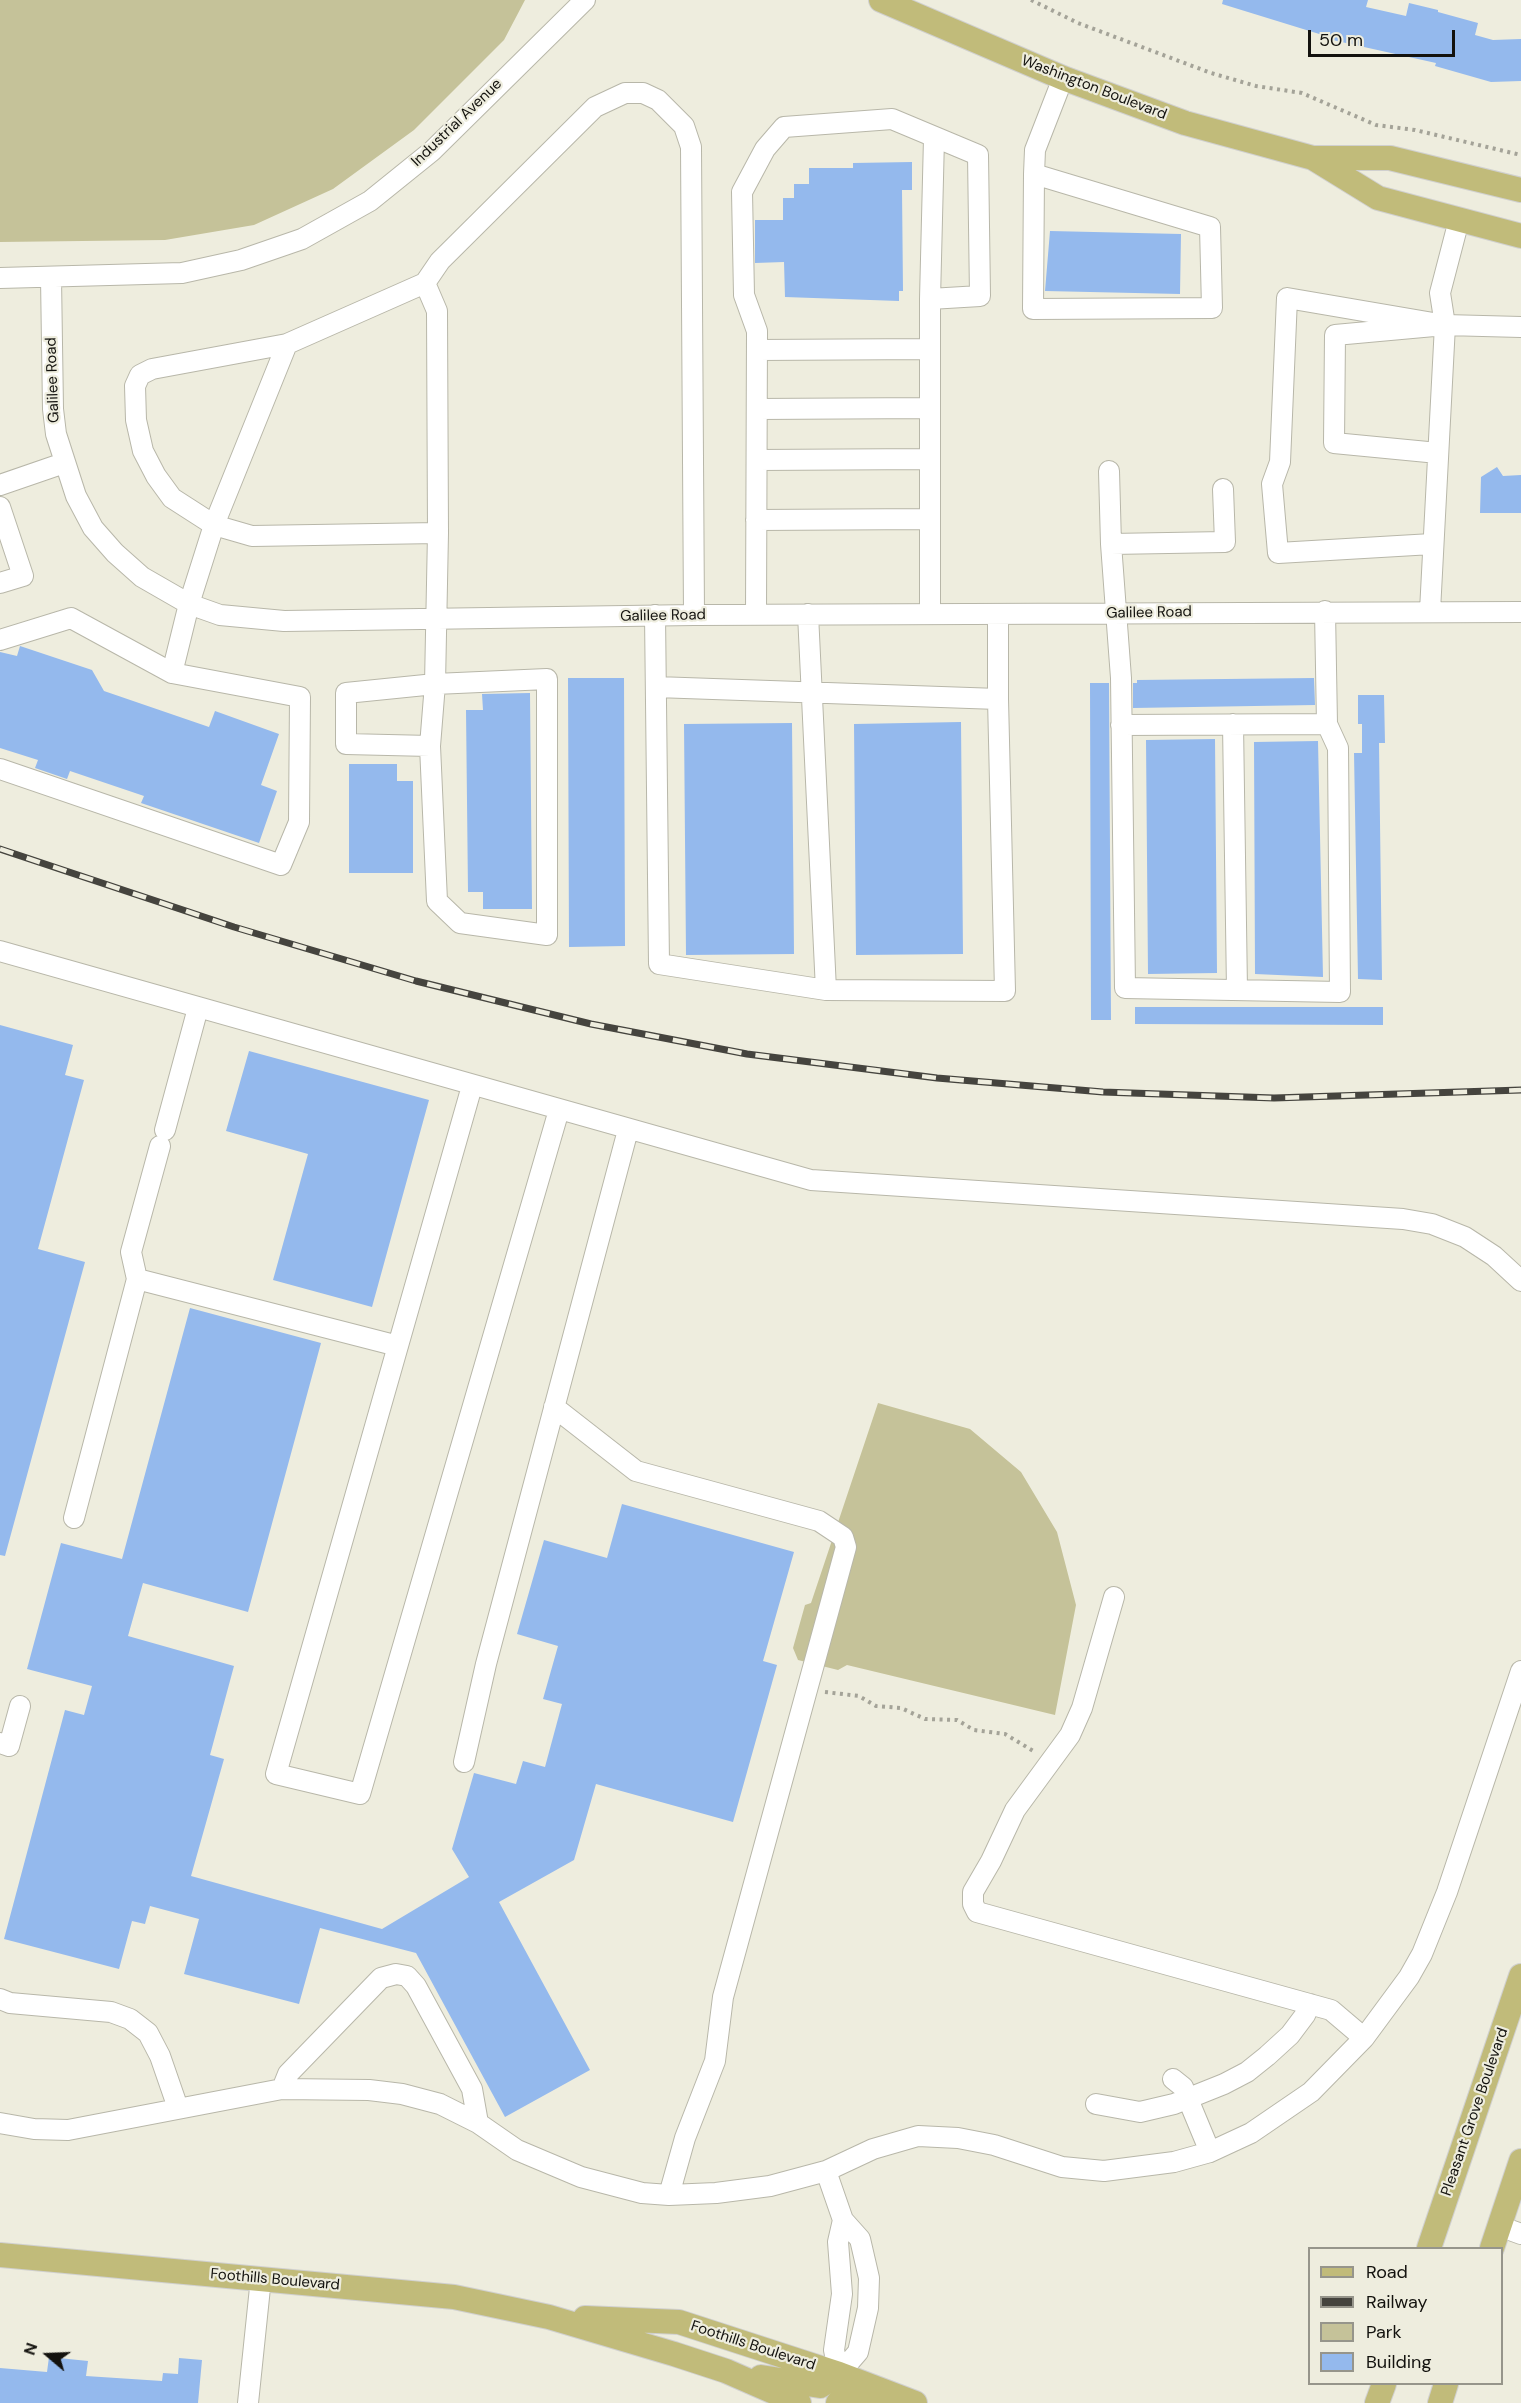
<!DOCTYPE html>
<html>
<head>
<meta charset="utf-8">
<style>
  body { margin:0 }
  #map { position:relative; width:1521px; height:2403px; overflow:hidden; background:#eeedde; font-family:"DM Sans",sans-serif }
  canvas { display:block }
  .legend { position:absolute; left:1308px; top:2247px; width:195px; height:138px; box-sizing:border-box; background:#eeedde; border:2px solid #96958b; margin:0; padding:8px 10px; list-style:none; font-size:18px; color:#13120e }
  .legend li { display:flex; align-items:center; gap:12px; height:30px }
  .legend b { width:30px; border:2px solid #96958b }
  .north { position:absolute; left:18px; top:2325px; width:60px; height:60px; -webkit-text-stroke:4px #eeedde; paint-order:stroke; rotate:289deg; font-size:16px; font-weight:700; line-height:24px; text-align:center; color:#13120e }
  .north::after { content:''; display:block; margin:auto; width:21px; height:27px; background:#13120e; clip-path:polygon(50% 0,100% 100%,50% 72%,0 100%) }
  .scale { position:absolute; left:1308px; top:30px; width:147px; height:27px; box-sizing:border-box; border:3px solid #13120e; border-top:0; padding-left:8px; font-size:18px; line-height:21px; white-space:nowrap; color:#13120e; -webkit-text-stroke:4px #eeedde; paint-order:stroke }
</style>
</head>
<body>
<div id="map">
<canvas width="1521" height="2403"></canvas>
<ul class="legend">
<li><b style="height:8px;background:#c1bb7a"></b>Road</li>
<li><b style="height:8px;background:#45443e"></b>Railway</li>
<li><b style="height:16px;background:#c5c299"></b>Park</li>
<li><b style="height:16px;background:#94b9ed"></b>Building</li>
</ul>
<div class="north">N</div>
<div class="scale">50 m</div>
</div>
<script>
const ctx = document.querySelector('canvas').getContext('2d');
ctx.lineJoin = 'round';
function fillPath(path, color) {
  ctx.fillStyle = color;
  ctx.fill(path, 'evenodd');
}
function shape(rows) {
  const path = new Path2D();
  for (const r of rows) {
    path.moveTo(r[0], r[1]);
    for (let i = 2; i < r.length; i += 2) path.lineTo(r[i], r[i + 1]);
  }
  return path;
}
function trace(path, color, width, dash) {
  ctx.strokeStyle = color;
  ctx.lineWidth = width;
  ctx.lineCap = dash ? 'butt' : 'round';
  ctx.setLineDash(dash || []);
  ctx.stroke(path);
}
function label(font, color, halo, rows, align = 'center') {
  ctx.font = font + ' "DM Sans",sans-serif';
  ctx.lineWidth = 4.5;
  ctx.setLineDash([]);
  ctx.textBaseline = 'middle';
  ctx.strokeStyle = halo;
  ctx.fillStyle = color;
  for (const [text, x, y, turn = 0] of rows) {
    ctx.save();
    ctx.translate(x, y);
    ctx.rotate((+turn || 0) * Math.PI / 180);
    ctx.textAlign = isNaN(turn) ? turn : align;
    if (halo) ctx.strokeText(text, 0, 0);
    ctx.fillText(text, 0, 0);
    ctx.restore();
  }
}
const green = shape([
  [0,0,525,0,504,40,414,130,333,189,254,225,165,240,0,242],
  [878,1403,970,1429,1021,1472,1057,1532,1076,1605,1055,1715,847,1665,838,1670,798,1660,793,1648,805,1605,811,1603]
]);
const building = shape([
  [1223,0,1368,0,1366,7,1406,16,1409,3,1438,10,1438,12,1478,23,1475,35,1493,40,1521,39,1521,81,1491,82,1435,66,1436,63,1328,39,1329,37,1222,4],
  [912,162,912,190,902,190,903,291,899,291,899,301,785,297,784,262,755,263,755,220,783,220,783,198,794,198,794,184,809,184,809,168,853,168,853,163],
  [1050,231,1181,234,1180,294,1045,291],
  [1497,467,1503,476,1521,475,1521,513,1480,513,1481,477],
  [20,646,92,670,104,691,209,727,215,711,279,734,261,785,277,791,259,843,141,803,144,796,70,771,67,779,35,768,38,760,0,748,0,652,17,656],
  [568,678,624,678,625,946,569,947],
  [1314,678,1315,705,1133,708,1133,683,1137,683,1137,680],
  [1090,683,1109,683,1111,1020,1091,1020],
  [530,693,532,909,483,909,483,892,468,892,466,710,483,710,482,694],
  [1358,695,1384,695,1385,743,1379,743,1382,980,1358,979,1354,753,1362,753,1362,724,1358,724],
  [961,722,963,954,856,955,854,724],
  [792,723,794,954,686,955,684,724],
  [1215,739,1217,973,1148,974,1146,740],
  [1318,741,1323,977,1255,974,1254,742],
  [349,764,397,764,397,781,413,781,413,873,349,873],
  [1135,1007,1383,1007,1383,1025,1135,1024],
  [0,1025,73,1045,65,1075,84,1080,38,1249,85,1262,5,1556,0,1555],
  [249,1051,429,1100,372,1307,273,1280,308,1154,226,1131],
  [190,1308,321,1343,248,1612,143,1583,128,1636,234,1666,210,1755,224,1759,191,1876,382,1929,469,1877,452,1849,474,1773,516,1784,523,1761,545,1767,562,1704,543,1699,558,1646,517,1634,544,1540,607,1558,622,1504,794,1552,763,1661,777,1665,733,1822,596,1784,574,1860,499,1902,590,2070,505,2117,416,1953,320,1928,299,2004,184,1974,199,1919,150,1906,145,1924,132,1921,119,1969,4,1939,65,1710,84,1715,92,1686,27,1669,61,1543,122,1559],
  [49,2357,88,2361,86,2376,162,2381,163,2373,178,2374,179,2358,202,2360,198,2403,0,2403,0,2368,47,2372]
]);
const path = shape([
  [1031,0,1078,23,1211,73,1256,86,1302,93,1376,125,1415,130,1521,155],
  [825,1692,859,1696,876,1706,901,1708,925,1719,957,1720,974,1730,1005,1734,1035,1752]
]);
const minor = shape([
  [1034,174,1210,227,1212,308,1033,309,1034,174,1035,150,1063,78],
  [0,278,182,273,241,260,302,239,370,201,432,151,585,0],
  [51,278,53,409,56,434,76,496,93,528,115,553,142,577,189,604,220,615,284,621,694,615,1521,612],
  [425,283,440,261,595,107,625,93,643,93,658,100,684,126,691,147,694,615],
  [930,299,934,138],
  [287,344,152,369,140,375,135,386,136,420,143,451,156,476,172,498,214,525,252,536,438,533],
  [757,350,930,349],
  [757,409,930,408],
  [1438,453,1334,443,1335,335,1445,325,1521,327],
  [757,460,930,459],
  [1109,471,1111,544],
  [0,485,64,463],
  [1223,489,1225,542,1111,544,1121,678,1125,988,1340,992,1338,748,1327,724,1325,611],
  [0,507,23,576,0,583],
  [756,520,930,519],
  [1432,544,1278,553,1272,484,1280,462,1287,298,1445,325],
  [1430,611,1445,325,1440,293,1459,220],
  [655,615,659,964,826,990,808,614],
  [756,615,757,331,744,295,742,192,765,149,784,127,892,119,978,155,980,296,930,299,930,614],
  [0,640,71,618,172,673,300,697,299,822,281,865,0,769],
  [172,673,189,604,214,525,287,344,425,283,437,311,438,533,435,684,430,746,437,901,460,923,547,935,547,679,435,684,346,693,346,744,430,746],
  [656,687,998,699,998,614],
  [1233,724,1237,990],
  [1121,725,1327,724],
  [0,951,811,1180,1403,1219,1432,1224,1465,1237,1494,1256,1521,1281],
  [826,990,1005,991,998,699],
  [472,1086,276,1774,360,1794,559,1110],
  [165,1130,198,1008],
  [137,1279,131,1252,160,1146],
  [554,1407,636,1471,819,1521,843,1537,846,1547,723,1997,715,2061,685,2138,669,2195],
  [74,1518,137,1279,398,1346],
  [1114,1597,1082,1708,1070,1735,1015,1810,991,1861,973,1892,973,1904,977,1912,1331,2010,1364,2038],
  [0,1743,9,1746,20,1706],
  [464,1762,486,1664,628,1130],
  [0,1999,10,2003,111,2012,130,2019,148,2033,160,2056,178,2108],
  [1173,2079,1183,2087,1210,2152],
  [282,2089,288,2074,381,1978,396,1974,407,1976,416,1986,472,2089,478,2123],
  [1096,2104,1140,2112,1174,2104,1224,2084,1247,2072,1267,2056,1290,2035,1305,2015,1310,2004],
  [0,2123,34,2129,68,2130,282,2089,369,2090,402,2094,440,2104,478,2123,517,2150,581,2177,642,2193,669,2195,716,2193,770,2186,826,2171,873,2149,918,2136,958,2138,994,2145,1062,2167,1104,2171,1174,2162,1210,2152,1251,2133,1311,2092,1364,2038,1409,1977,1422,1954,1447,1892,1521,1671],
  [826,2171,843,2220,860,2239,869,2278,868,2308,858,2352,839,2374],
  [1499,2226,1521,2234],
  [839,2374,834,2350,842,2294,838,2242,843,2220],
  [248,2403,261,2278]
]);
const major = shape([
  [881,0,1063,78,1185,123,1313,158,1390,158,1521,190],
  [1313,158,1378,198,1521,236],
  [1429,2248,1521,1976],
  [1492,2248,1521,2161],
  [0,2255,454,2297,549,2317,674,2354,726,2371,799,2403],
  [585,2318,679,2322,839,2374,915,2403],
  [761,2377,820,2386,839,2374],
  [838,2403,848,2396,883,2399],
  [1377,2403,1384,2384],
  [1440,2403,1446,2384]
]);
const rail = shape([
  [0,849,234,927,416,981,591,1024,747,1054,937,1078,1103,1092,1274,1098,1521,1090]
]);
const streetNames = [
  ["Washington Boulevard",1094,88,21],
  ["Industrial Avenue",457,123,-44],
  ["Galilee Road",53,380,-92],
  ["Galilee Road",1149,613,-1],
  ["Galilee Road",663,616,-1],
  ["Pleasant Grove Boulevard",1475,2112,-71],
  ["Foothills Boulevard",275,2280,5],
  ["Foothills Boulevard",753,2346,18]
];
fillPath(green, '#c5c299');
fillPath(building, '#94b9ed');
trace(minor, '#b8b7a9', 22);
trace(major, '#d0d0cf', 26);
trace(path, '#a4a398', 4, [3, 4.5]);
trace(minor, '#fff', 20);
trace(major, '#c1bb7a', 24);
trace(rail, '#45443e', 7);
trace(rail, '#eeedde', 4.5, [14]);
label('15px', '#13120e', '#eeedde', streetNames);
</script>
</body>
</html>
